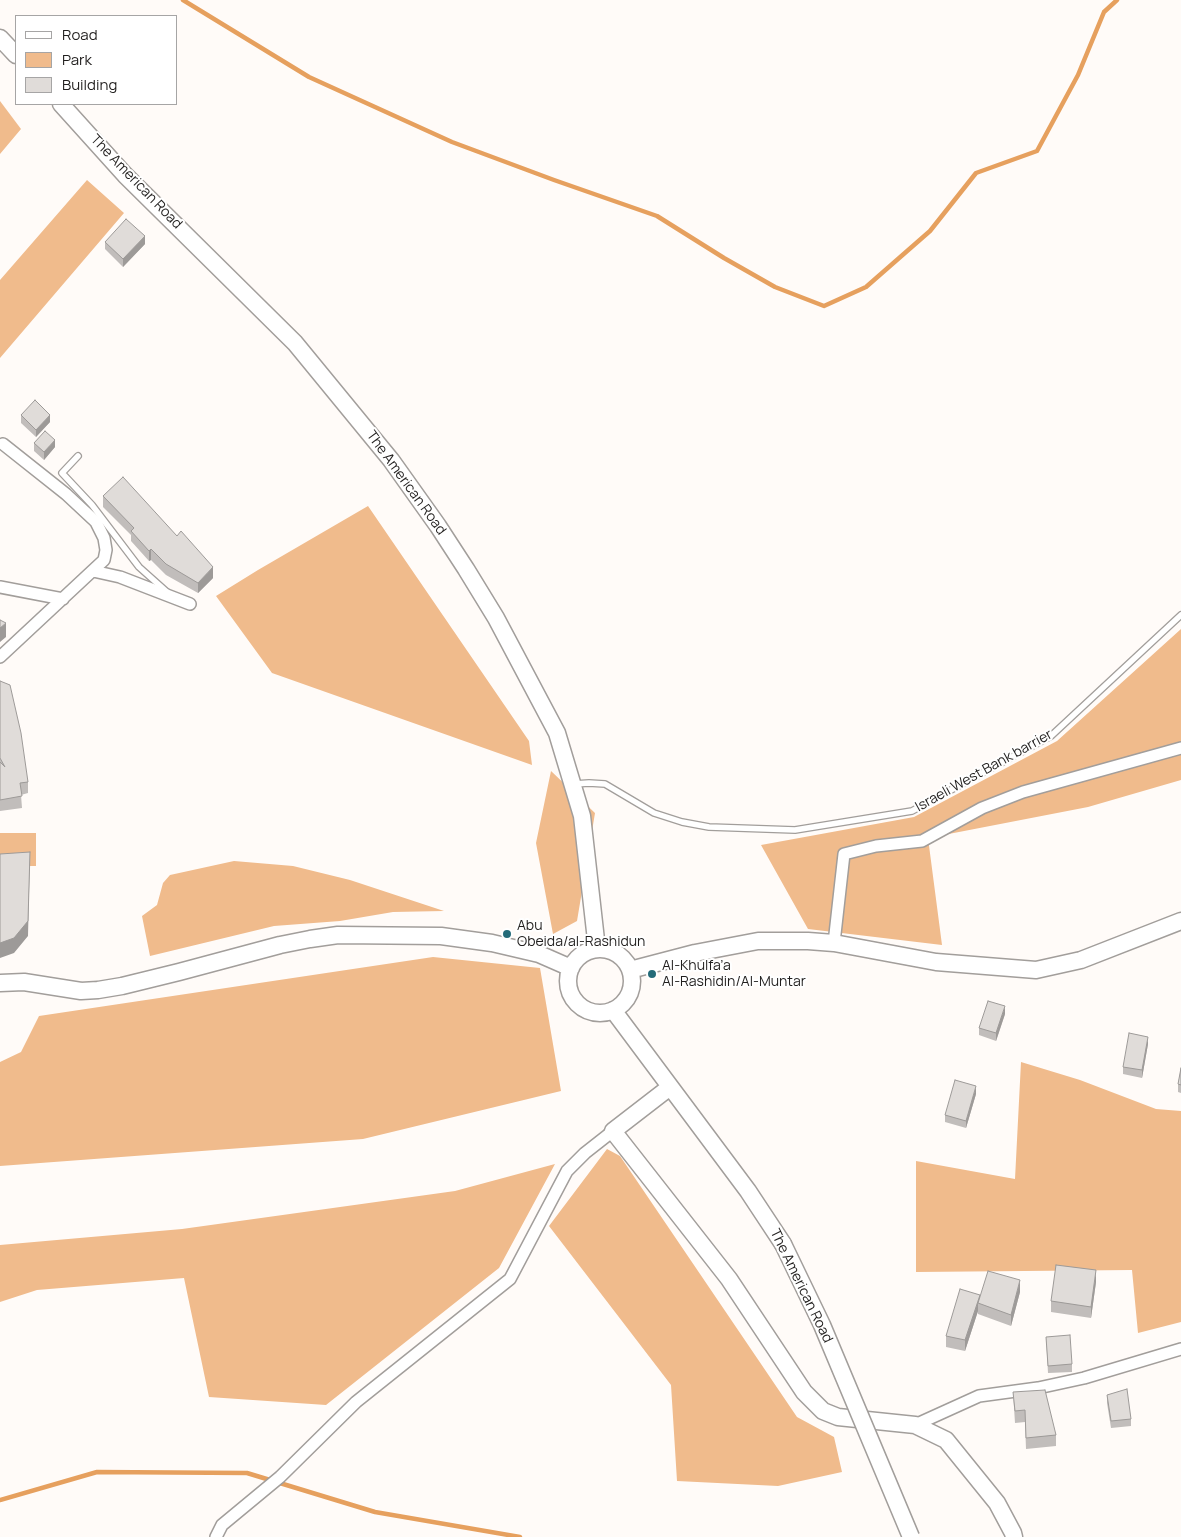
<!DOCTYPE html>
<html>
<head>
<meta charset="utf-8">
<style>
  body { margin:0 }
  #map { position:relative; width:1181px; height:1537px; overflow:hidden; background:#fffbf8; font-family:Manrope,sans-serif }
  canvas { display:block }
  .legend { position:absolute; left:15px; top:15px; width:162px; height:90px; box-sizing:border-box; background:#fff; border:1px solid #a6a5a5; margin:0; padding:6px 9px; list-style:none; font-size:15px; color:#211f1e }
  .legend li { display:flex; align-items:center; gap:10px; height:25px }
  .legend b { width:25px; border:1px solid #a6a5a5 }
</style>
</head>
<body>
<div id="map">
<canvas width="1181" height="1537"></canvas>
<ul class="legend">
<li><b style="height:6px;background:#fff"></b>Road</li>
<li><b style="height:14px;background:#f0bb8c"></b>Park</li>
<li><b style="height:14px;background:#e0dcd9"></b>Building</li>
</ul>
</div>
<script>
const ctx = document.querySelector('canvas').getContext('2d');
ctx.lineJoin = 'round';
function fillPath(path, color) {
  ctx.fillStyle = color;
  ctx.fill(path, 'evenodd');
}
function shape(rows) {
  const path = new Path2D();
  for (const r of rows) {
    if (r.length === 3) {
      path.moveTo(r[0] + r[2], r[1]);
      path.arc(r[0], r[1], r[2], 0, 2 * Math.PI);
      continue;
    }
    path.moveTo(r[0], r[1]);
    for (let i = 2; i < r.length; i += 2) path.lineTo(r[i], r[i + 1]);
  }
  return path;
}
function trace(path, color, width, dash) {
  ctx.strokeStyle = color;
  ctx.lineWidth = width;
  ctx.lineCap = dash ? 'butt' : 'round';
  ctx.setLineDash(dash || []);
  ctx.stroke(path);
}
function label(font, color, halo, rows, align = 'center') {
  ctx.font = font + ' Manrope,sans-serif';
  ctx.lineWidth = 4;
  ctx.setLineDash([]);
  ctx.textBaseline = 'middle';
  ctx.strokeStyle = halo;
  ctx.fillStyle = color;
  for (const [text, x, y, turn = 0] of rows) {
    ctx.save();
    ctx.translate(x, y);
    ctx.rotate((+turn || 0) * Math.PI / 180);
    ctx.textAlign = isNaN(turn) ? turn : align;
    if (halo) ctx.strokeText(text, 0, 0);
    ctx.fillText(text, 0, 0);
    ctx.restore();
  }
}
const green = shape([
  [0,101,21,129,0,154],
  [87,180,124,213,0,358,0,280],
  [368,506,529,741,532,765,272,673,216,596,258,570],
  [1181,629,1181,780,1088,807,928,838,942,945,808,929,761,845,914,817,1057,741],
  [551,771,595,813,577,921,553,934,536,843],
  [0,833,36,833,36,866,0,866],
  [234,861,293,866,350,880,444,911,393,912,340,921,274,926,150,956,142,916,157,905,163,883,170,875],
  [433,957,540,968,561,1091,363,1139,0,1166,0,1062,21,1052,39,1016],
  [1021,1062,1080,1080,1156,1109,1181,1111,1181,1322,1138,1333,1132,1270,916,1272,916,1161,1015,1179],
  [607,1149,620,1156,797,1417,834,1437,842,1472,778,1486,677,1481,671,1385,549,1226],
  [555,1164,499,1268,326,1405,209,1397,184,1278,37,1290,0,1302,0,1245,182,1229,455,1191]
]);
const stream = shape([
  [183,0,309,77,452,142,554,180,657,216,724,258,775,287,824,306,866,287,930,231,976,173,1037,151,1078,75,1104,12,1117,0],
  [0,1500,97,1472,247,1473,375,1512,520,1537]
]);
const lane = shape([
  [78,456,62,473,92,505,139,567,167,592],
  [574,784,589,783,605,784,654,813,682,822,709,827,795,830,912,811,1051,736,1181,615]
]);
const street = shape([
  [93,571,120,577,190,604],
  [0,587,63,599],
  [0,657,104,560,106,550,104,538,96,522,66,494,3,444],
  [834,943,844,854,876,846,922,841,982,808,1023,792,1181,748],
  [915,1425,979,1396,1038,1388,1084,1378,1181,1349],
  [216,1537,222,1525,280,1477,356,1402,510,1279,567,1171,585,1153,613,1131]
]);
const secondary = shape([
  [0,38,16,55],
  [61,104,125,175,295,343,391,460,438,526,466,569,496,618,557,733,582,816,597,949],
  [600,981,32],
  [630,970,695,953,758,941,808,941,834,943,936,962,1036,970,1081,960,1181,921],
  [0,983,24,982,81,991,98,990,122,986,179,972,280,945,310,939,338,935,441,936,492,943,539,954,571,968],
  [613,1010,748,1191,783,1244],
  [670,1087,613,1131,729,1279,804,1392,823,1411,838,1417,915,1425,946,1440,997,1503,1013,1533,1014,1537]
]);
const secondaryBridge = shape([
  [783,1244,822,1325,911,1537]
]);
const wall = shape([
  [105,242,145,244,123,267,105,249],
  [21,415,50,422,36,437,21,423],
  [34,443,55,447,44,460,34,451],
  [103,496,213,578,198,593,166,575,151,560,149,561,131,541,131,535,103,507],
  [0,681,28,782,28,793,21,795,22,808,0,811],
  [1005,1014,996,1041,979,1035,979,1028],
  [1148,1044,1142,1078,1123,1074,1123,1067],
  [1181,1068,1181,1093,1178,1092,1178,1084],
  [976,1094,966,1128,945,1122,945,1115],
  [1096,1282,1091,1318,1051,1312,1051,1301],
  [1020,1292,1011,1326,978,1314,978,1311,965,1351,946,1347,946,1336,980,1299],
  [1046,1337,1072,1364,1072,1372,1048,1373],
  [1013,1392,1056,1435,1056,1446,1026,1449,1025,1422,1015,1423],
  [1107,1395,1131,1419,1131,1426,1111,1428,1107,1403]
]);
const shadedWall = shape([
  [145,236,145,244,123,267,123,259],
  [50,415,50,422,36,437,36,430],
  [55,440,55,447,44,460,44,452],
  [151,549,151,560,149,561,149,551],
  [213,567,213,578,198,593,198,583],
  [6,623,6,637,0,642,0,628],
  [30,852,28,936,14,953,0,958,0,943],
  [1005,1006,1005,1014,996,1041,996,1033],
  [1148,1037,1148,1044,1142,1078,1142,1070],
  [976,1086,976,1094,966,1128,966,1121],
  [1096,1270,1096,1282,1091,1318,1091,1307],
  [1020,1280,1020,1292,1011,1326,1011,1315],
  [980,1295,980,1303,978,1303,978,1311,965,1351,965,1340]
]);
const building = shape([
  [126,219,145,236,123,259,105,242,126,219],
  [35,400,50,415,36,430,21,415,35,400],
  [45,431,55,440,44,452,34,443,45,431],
  [123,477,177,536,181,531,213,567,198,583,166,564,151,549,149,551,131,531,134,528,103,496,123,477],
  [0,620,6,623,0,628,0,620],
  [0,681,10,685,21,733,28,782,20,783,22,796,0,800,0,762,5,767,0,758,0,681],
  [30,852,28,921,14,938,0,943,0,854,30,852],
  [988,1001,1005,1006,996,1033,979,1028,988,1001],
  [1129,1033,1148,1037,1142,1070,1123,1067,1129,1033],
  [1181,1068,1181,1085,1178,1084,1181,1068],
  [955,1080,976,1086,966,1121,945,1115,955,1080],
  [1056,1265,1096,1270,1091,1307,1051,1301,1056,1265],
  [988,1271,1020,1280,1011,1315,978,1303,988,1271],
  [960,1289,980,1295,965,1340,946,1336,960,1289],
  [1070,1335,1072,1364,1048,1366,1046,1337,1070,1335],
  [1127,1389,1131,1419,1111,1421,1107,1395,1127,1389],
  [1045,1390,1056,1435,1026,1438,1025,1410,1015,1411,1013,1392,1045,1390]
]);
const markers = [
  [507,934,5,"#246b79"],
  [652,974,5,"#246b79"]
];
const streetNames = [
  ["The American Road",136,182,46],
  ["The American Road",406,483,54],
  ["Israeli West Bank barrier",984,771,-29],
  ["The American Road",801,1286,64]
];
const poiNames = [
  ["Abu",517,926],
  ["Obeida/al-Rashidun",517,942],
  ["Al-Khulfa’a",662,966],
  ["Al-Rashidin/Al-Muntar",662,982]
];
fillPath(green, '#f0bb8c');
trace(stream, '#e6a05e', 4.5);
trace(lane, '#a29e9b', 8);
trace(street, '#a29e9b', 14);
trace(secondary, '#a29e9b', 19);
trace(lane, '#fff', 5.5);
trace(street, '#fff', 11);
trace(secondary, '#fff', 16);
trace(secondaryBridge, '#a29e9b', 19, []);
trace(secondaryBridge, '#fff', 16);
fillPath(wall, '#c1bdbb');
fillPath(shadedWall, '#9d9a98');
fillPath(building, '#e0dcd9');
trace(building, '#9d9a98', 1);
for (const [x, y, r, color] of markers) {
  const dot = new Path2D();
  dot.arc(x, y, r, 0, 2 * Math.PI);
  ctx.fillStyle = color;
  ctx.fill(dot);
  trace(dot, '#fff', 2);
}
label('14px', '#211f1e', '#fff', streetNames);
label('14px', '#211f1e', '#fff', poiNames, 'left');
</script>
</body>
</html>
